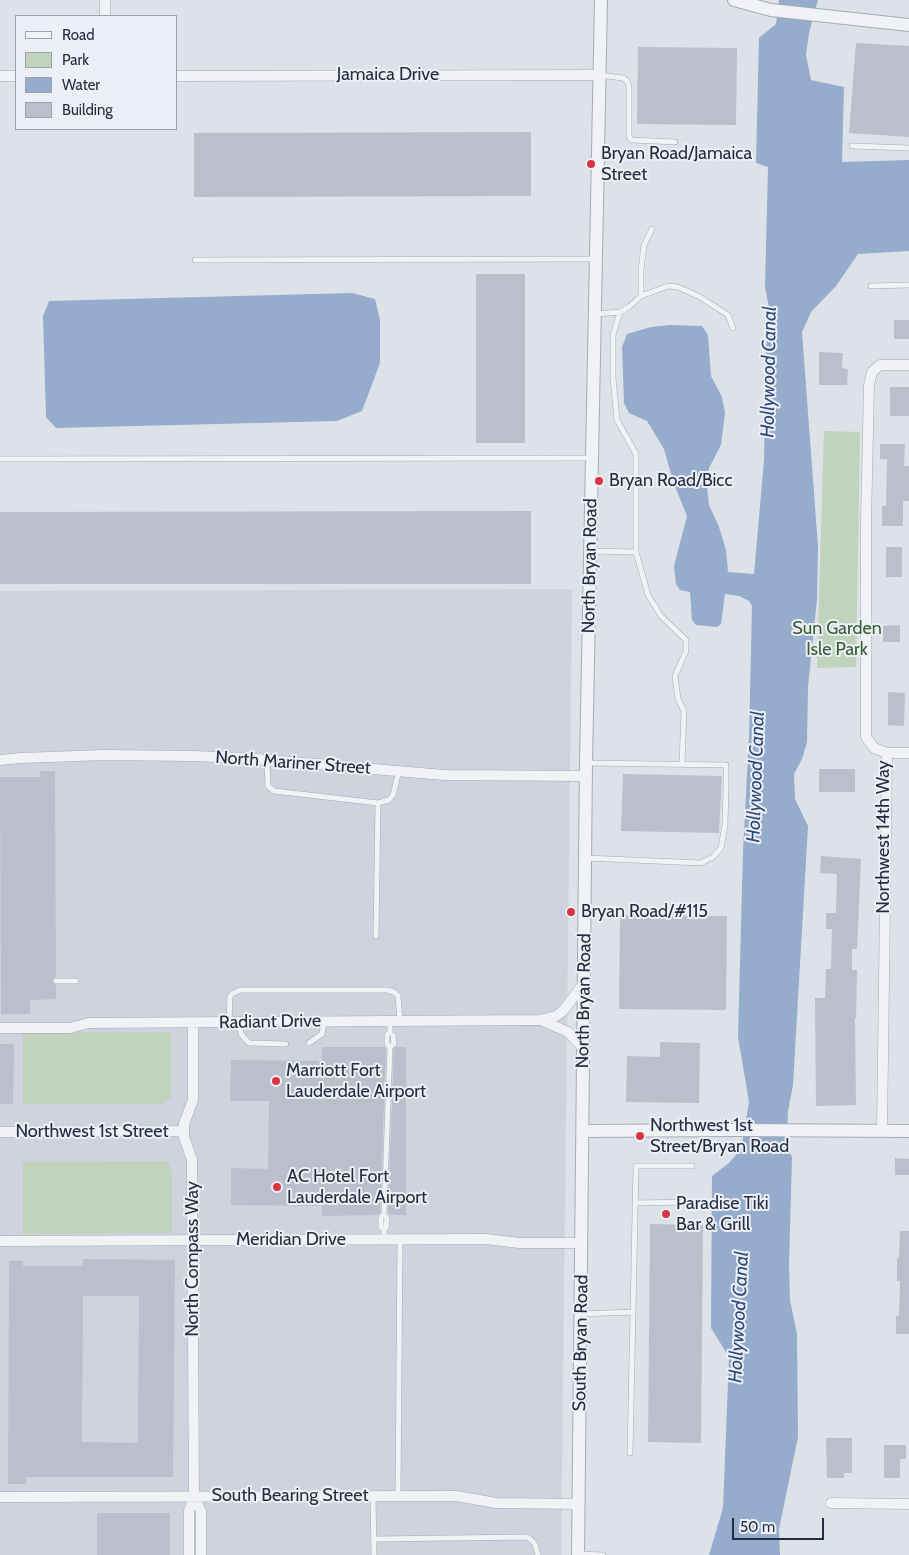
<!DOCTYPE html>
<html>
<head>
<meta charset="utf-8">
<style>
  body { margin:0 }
  #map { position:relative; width:909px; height:1555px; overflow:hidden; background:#dde1e8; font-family:Cabin,sans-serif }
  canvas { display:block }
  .legend { position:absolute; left:15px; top:15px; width:162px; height:115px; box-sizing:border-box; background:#ecf0f6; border:1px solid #9ca2ad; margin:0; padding:6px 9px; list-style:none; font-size:15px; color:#252d40 }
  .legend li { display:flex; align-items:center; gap:10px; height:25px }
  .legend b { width:25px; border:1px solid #9ca2ad }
  .scale { position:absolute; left:732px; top:1518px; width:92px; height:22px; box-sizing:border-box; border:2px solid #252d40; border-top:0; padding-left:6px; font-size:15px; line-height:18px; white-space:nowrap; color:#252d40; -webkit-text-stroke:4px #ecf0f6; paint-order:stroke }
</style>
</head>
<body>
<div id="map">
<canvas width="909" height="1555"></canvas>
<ul class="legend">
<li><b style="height:6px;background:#f0f2f6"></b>Road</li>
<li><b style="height:14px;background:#c1d3bd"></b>Park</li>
<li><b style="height:14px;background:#95accc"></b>Water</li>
<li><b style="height:14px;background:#babfcb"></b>Building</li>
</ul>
<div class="scale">50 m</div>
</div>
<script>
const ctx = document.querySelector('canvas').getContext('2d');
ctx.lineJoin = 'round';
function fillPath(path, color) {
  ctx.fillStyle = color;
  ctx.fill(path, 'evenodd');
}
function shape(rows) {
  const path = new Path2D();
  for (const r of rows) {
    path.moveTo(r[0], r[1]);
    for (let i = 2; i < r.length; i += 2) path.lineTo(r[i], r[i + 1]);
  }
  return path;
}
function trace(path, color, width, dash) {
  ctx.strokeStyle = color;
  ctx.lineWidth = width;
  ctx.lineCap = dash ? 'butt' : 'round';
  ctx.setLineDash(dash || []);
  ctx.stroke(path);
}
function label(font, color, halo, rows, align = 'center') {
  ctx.font = font + ' Cabin,sans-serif';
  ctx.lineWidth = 4;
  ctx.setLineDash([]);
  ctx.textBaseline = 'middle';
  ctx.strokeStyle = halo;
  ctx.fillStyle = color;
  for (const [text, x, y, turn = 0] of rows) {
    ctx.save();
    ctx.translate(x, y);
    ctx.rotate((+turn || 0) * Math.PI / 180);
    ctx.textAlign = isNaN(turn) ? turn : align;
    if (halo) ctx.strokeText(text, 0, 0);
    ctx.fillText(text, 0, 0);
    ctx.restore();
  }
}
const built = shape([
  [572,589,561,1555,0,1555,0,591]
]);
const green = shape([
  [824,431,860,432,856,667,817,668],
  [23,1032,171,1032,171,1097,163,1104,23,1104],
  [168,1161,172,1173,172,1233,23,1234,23,1162]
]);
const water = shape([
  [779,0,818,0,809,33,806,55,811,80,844,87,842,162,909,160,909,251,858,254,836,286,811,312,802,332,818,547,817,599,808,687,807,742,802,759,794,774,795,799,808,826,793,1085,788,1111,787,1146,792,1157,789,1266,790,1300,797,1334,798,1437,779,1529,780,1555,709,1555,723,1508,729,1357,711,1328,712,1176,729,1163,741,1149,749,1102,738,1037,743,851,749,737,752,606,749,601,739,596,725,594,721,624,717,627,696,625,692,620,690,592,680,590,676,584,674,566,687,516,674,484,664,449,647,421,629,413,624,403,622,347,627,334,651,327,670,325,702,326,708,335,711,376,722,397,725,413,721,445,709,468,707,487,709,505,719,527,726,550,728,572,754,574,764,460,766,346,771,319,765,287,768,167,756,163,759,38,776,24],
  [352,293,375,299,380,320,380,363,362,411,337,421,56,428,46,417,43,316,49,301]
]);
const building = shape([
  [856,43,909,46,909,137,849,133],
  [638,47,737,48,736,125,637,124],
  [531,132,531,196,194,197,194,133],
  [476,274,525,274,525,443,476,443],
  [894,320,909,320,909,339,894,339],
  [819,352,843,353,842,368,848,369,847,385,819,385],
  [890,387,909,387,909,416,890,416],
  [880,444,905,444,904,466,909,466,909,501,903,501,903,526,882,526,882,506,886,506,887,459,880,459],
  [531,511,531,584,0,584,0,512],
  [886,547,902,547,902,577,886,577],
  [900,625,900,642,883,642,883,626],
  [888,692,905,693,904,726,888,725],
  [819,769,855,769,855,792,819,792],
  [40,771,55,771,56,977,53,978,52,981,56,985,56,999,30,1000,30,1014,1,1014,0,777,40,777],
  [623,774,722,776,719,833,621,831],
  [821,856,861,859,857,949,852,949,852,970,857,970,856,1018,855,1018,856,1105,816,1106,815,998,825,998,826,969,831,969,832,929,826,929,826,913,836,913,837,874,820,873],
  [620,915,727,916,726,1010,619,1009],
  [660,1042,700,1043,699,1103,626,1102,627,1056,660,1057],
  [0,1044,14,1044,13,1104,0,1104],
  [322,1047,384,1047,386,1049,380,1213,377,1215,322,1216,322,1206,231,1205,231,1168,268,1169,269,1101,230,1101,231,1060,322,1061],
  [397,1047,406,1047,406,1215,390,1215,388,1213,394,1049],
  [895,1158,909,1159,909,1175,895,1175],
  [650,1224,703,1225,701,1443,648,1442],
  [900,1231,909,1231,909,1334,896,1334,896,1316,899,1316,900,1281,897,1281,897,1258,899,1258],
  [83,1259,175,1260,173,1477,26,1477,26,1484,8,1484,9,1261,23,1261,23,1266,83,1266],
  [83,1296,139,1296,138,1443,82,1442],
  [826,1438,852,1438,852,1473,844,1473,844,1478,827,1478],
  [884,1445,906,1445,906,1459,900,1459,900,1478,884,1478],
  [97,1513,170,1513,170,1555,97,1555]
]);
const service = shape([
  [600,75,623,78,627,81,629,87,629,137,632,140,675,142],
  [852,146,909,148],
  [195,260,595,259],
  [871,286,909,285],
  [641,296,641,270,644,245,652,229],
  [596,314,620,312,629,307,641,296,668,286,678,287,700,297,728,315,733,328],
  [0,459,592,458],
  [591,551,636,552,636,454,617,420,613,378,613,335,620,312],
  [636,552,648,595,661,616,686,640,686,651,675,676,678,699,684,711,682,764],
  [267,760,268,786,274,791,378,803,389,800,393,795,399,771],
  [586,858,701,863,713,857,721,848,725,825,726,788,726,765,587,763],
  [376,936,378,803],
  [56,981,76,981],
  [229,1022,230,997,232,994,240,990,387,990,394,992,398,996,400,1021],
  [390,1022,390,1032,387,1035,387,1044,390,1047],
  [240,1023,241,1034,249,1043,286,1044],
  [309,1043,322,1034,324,1021],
  [635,1203,689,1202],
  [384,1215,387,1218,386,1228,384,1230],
  [384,1239,384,1230,381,1228,381,1217,384,1215,390,1047,394,1044,393,1035],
  [581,1314,633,1312,636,1166,692,1166],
  [630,1453,633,1312],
  [373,1496,374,1555],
  [398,1496,400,1239],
  [374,1539,528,1537,535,1544,538,1555],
  [579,1554,603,1555]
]);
const minor = shape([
  [105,16,105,0],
  [0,76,16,76],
  [176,76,600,75],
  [887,753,909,753],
  [0,760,21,758,104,755,193,756,245,758,444,775,586,776],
  [541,1020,568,1032,584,1049],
  [0,1028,70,1028,89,1023,540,1020,556,1016,563,1011,584,983],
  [882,1131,887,753,874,748,866,737,866,522,869,385,872,372,880,365,909,365],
  [0,1132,184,1131],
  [0,1241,486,1239,519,1243,582,1243],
  [0,1497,456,1496,496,1503,579,1504],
  [194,1497,201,1511,201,1555],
  [831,1503,909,1504],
  [189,1555,189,1511,194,1497,192,1169,192,1160,184,1137,184,1124,193,1100,193,1023]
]);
const tertiary = shape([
  [734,0,771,10,909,25],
  [583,1131,737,1130,909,1131],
  [578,1555,586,763,601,0]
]);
const markers = [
  [591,164,5,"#d93644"],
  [599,481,5,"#d93644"],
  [571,912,5,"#d93644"],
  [276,1081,5,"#d93644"],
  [640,1136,5,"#d93644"],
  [277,1187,5,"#d93644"],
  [666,1214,5,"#d93644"]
];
const streetNames = [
  ["Jamaica Drive",388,75],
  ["North Bryan Road",590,566,-89],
  ["North Mariner Street",293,763,4],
  ["Northwest 14th Way",884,837,-90],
  ["North Bryan Road",584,1001,-89],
  ["Radiant Drive",270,1022,-1],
  ["Northwest 1st Street",92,1132],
  ["Meridian Drive",291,1240],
  ["North Compass Way",193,1259,-90],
  ["South Bryan Road",581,1343,-89],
  ["South Bearing Street",290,1496]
];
const poiNames = [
  ["Bryan Road/Jamaica",601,154],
  ["Street",601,175],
  ["Bryan Road/Bicc",609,481],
  ["Bryan Road/#115",581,912],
  ["Marriott Fort",286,1071],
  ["Lauderdale Airport",286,1092],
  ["Northwest 1st",650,1126],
  ["Street/Bryan Road",650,1147],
  ["AC Hotel Fort",287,1177],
  ["Lauderdale Airport",287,1198],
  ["Paradise Tiki",676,1204],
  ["Bar & Grill",676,1225]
];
const parkNames = [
  ["Sun Garden",837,629],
  ["Isle Park",837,650]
];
const waterNames = [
  ["Hollywood Canal",769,372,-89],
  ["Hollywood Canal",756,777,-88],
  ["Hollywood Canal",739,1317,-87]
];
fillPath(built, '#cfd3dd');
fillPath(green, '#c1d3bd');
fillPath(water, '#95accc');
fillPath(building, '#babfcb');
trace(service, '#a6abb6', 6);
trace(minor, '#a6abb6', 11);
trace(tertiary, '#a6abb6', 14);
trace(service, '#f0f2f6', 5);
trace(minor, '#f0f2f6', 10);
trace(tertiary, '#f0f2f6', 12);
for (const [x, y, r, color] of markers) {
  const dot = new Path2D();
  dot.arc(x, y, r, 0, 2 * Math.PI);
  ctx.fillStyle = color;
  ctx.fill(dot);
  trace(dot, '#ecf0f6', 2);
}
label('18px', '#252d40', '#ecf0f6', streetNames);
label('18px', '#252d40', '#ecf0f6', poiNames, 'left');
label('18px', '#375d31', '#ecf0f6', parkNames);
label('italic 19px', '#2c4977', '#ecf0f6', waterNames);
</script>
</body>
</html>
